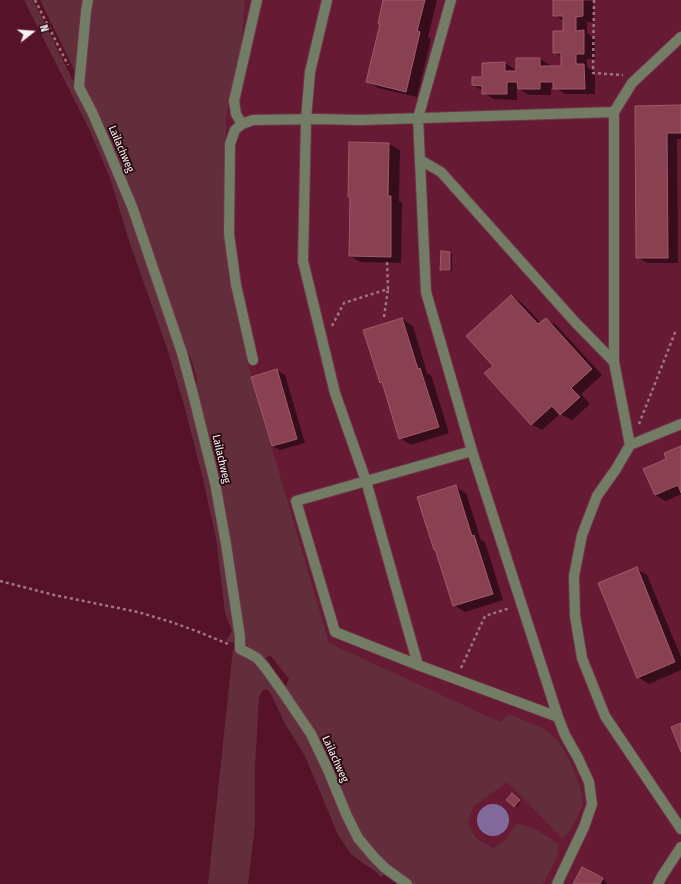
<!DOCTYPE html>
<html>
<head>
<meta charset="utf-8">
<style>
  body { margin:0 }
  #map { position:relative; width:681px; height:884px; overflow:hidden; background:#561228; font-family:"Fira Sans Condensed",sans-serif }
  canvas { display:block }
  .north { position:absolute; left:12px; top:12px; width:40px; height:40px; -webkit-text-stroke:3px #2a0d14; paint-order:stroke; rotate:73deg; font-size:11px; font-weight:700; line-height:16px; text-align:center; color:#f9f0f1 }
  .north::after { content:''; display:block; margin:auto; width:14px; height:18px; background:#f9f0f1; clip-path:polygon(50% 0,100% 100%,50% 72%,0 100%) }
</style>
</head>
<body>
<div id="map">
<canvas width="681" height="884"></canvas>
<div class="north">N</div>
</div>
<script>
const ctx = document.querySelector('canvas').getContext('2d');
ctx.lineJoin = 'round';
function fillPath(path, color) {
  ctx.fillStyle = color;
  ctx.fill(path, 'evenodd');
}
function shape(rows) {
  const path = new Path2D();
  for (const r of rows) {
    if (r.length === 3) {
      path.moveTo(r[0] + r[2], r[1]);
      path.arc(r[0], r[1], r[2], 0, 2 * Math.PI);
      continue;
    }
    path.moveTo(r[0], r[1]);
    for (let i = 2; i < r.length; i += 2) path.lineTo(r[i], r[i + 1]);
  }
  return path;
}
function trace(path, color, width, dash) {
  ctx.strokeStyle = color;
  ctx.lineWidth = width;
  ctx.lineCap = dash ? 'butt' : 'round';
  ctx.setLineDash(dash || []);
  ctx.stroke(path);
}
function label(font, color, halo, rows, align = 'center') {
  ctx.font = font + ' "Fira Sans Condensed",sans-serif';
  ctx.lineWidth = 4;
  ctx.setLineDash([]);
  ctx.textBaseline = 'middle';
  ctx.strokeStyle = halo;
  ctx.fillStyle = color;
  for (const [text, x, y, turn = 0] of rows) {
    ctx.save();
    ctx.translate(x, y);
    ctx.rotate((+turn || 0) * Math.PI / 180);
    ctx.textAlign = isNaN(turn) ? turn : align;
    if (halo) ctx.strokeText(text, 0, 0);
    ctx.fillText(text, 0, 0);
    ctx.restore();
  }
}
const built = shape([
  [197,0,681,0,681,884,490,884,348,734,168,96]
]);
const green = shape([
  [24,0,33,0,105,145,172,328,212,482,237,641,234,643,226,641,232,631,225,613,216,538,202,475,184,405,168,351,129,241,110,178,89,129],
  [40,0,245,0,241,47,226,117,224,234,230,286,251,377,329,643,500,722,509,714,543,728,559,742,570,761,580,786,583,803,576,821,563,839,507,782,473,807,468,824,476,838,493,848,506,840,516,824,525,825,537,830,559,844,557,857,543,884,413,884,400,877,360,836,285,688,289,679,270,655,264,660,246,645,242,635,198,392,196,376,191,359,187,351,184,352,86,94],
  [233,649,251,656,310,737,345,817,387,872,381,877,374,870,364,864,351,854,338,835,305,756,285,724,270,692,266,689,262,691,259,697,255,767,255,825,248,884,208,884]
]);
const water = shape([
  [493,820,16]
]);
const shadow = shape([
  [384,0,437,0,428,37,431,39,417,97,378,88,368,82,381,24],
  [554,0,593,1,594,22,587,22,587,33,595,38,595,59,587,59,587,67,595,72,595,94,565,94,554,87,551,87,551,95,529,95,517,88,517,100,494,99,483,93,483,91,473,85,505,63,517,71,540,59,550,65,550,67,562,67,562,57,554,52,564,32,564,21,554,15],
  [681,106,681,139,677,139,678,263,648,263,637,257,636,107],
  [350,143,389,144,400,150,399,201,402,203,401,263,361,262,350,256],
  [450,253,452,254,452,271,444,271,441,269],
  [512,296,522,303,541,323,546,319,556,325,602,375,581,394,590,404,572,420,560,414,542,430,531,424,494,366],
  [402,319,413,326,427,373,431,375,449,433,411,445,400,438,383,384,380,382],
  [277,370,285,375,305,443,280,450,272,446],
  [681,447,681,494,666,501,655,495,668,459],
  [456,487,466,493,481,540,485,542,503,600,465,612,454,605,437,550,434,549],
  [637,569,647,575,681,657,681,670,649,684,638,677],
  [515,796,521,802,517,807,514,806],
  [583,869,607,882,606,884,574,884]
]);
const building = shape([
  [383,0,425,0,417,31,420,32,406,92,366,82,380,24,378,24,383,0],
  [553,0,583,0,583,16,576,17,576,31,584,30,584,54,576,54,576,64,584,64,585,89,553,89,553,82,540,82,540,89,518,89,517,82,507,82,507,94,482,94,482,86,472,85,472,77,482,77,482,63,505,62,505,71,516,71,516,58,540,58,540,66,561,66,561,53,553,53,553,31,563,31,563,16,553,16,553,0],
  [681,105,681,133,667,133,668,258,636,258,635,106,681,105],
  [349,142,389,143,388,196,391,196,391,257,349,256,350,197,348,197,349,142],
  [441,251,450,252,450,270,440,270,441,251],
  [511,295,538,324,546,318,592,369,571,388,580,397,560,415,552,406,531,425,484,373,493,366,466,336,511,295],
  [402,318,418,369,420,368,439,427,399,439,382,382,380,383,363,330,402,318],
  [277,369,297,439,272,446,251,377,277,369],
  [681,446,681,493,678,485,655,495,643,469,666,459,664,453,681,446],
  [456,485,472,536,474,535,493,594,453,606,435,549,434,550,417,497,456,485],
  [637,567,675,662,637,678,598,583,637,567],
  [681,723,681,752,671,727,681,723],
  [512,793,520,800,514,807,506,800,512,793],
  [582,867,603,878,600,884,573,884,582,867]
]);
const path = shape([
  [35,0,68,65],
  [594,0,593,73,623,75],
  [384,317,388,289],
  [332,326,344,303,388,289,387,260],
  [639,424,676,330],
  [0,581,54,595,138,612,171,622,199,632,228,644],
  [461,668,485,616,510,608]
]);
const minor = shape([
  [88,0,86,11,79,87,92,112,106,144,133,209,182,353,193,394,215,483,226,544,240,637,240,649,250,654,257,658,264,666,282,691,311,734,328,770,347,816,358,838,374,857,385,868,407,884],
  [327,0,310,72,306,119,303,261,335,393,366,481,418,665],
  [451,0,418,118,426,292,472,451,558,717,565,735,578,758,589,782,592,804,584,827,557,884],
  [614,112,614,362],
  [242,124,253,120,316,119,360,120,614,112,632,83,681,37],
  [420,160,441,172,575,322,614,362,630,445,616,469,597,496,582,535,574,576,575,616,582,658,605,716,681,829],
  [253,360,236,285,229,234,230,144,235,130,242,124,236,114,234,101,257,0],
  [630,445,681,424],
  [472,451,296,501,335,632,418,665,558,717],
  [658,884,662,876,681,847]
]);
const streetNames = [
  ["Lailachweg",121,149,67],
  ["Lailachweg",221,459,77],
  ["Lailachweg",335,759,66]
];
fillPath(built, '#661a33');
fillPath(green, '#632e3b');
fillPath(water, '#82699c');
fillPath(shadow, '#0007');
fillPath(building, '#894152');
trace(building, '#a4596a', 1);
trace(minor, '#703648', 12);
trace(path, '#9f7582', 2.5, [3, 3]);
trace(minor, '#737d65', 10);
label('11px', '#f9f0f1', '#2a0d14', streetNames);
</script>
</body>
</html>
